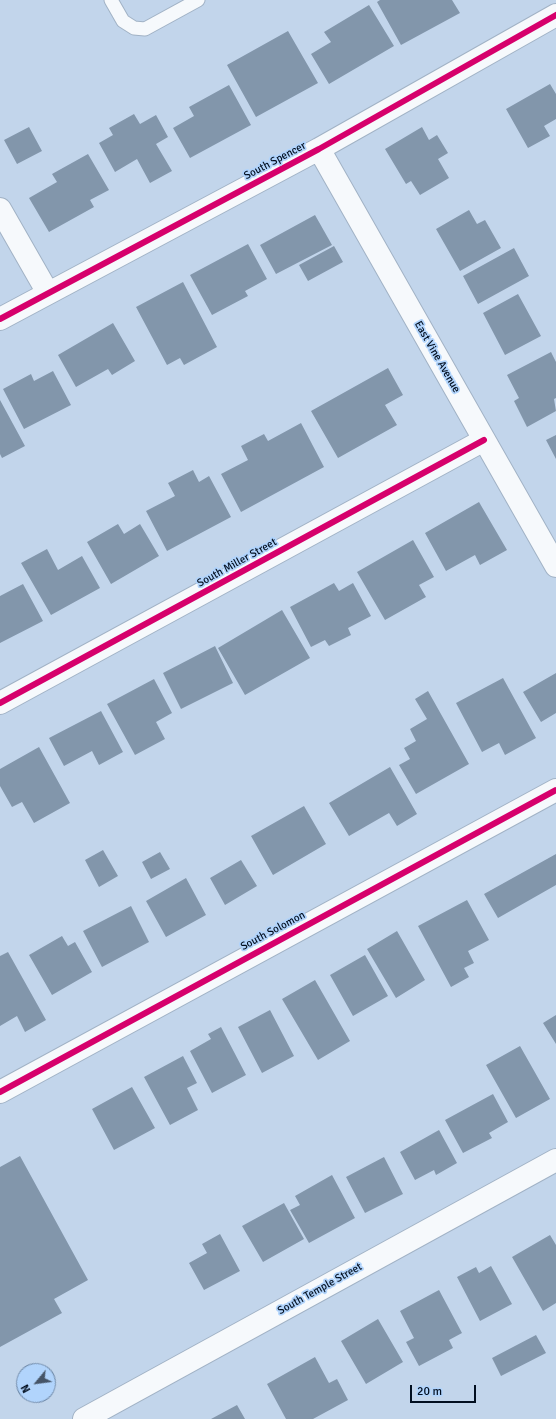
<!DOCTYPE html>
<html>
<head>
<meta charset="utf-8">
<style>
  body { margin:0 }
  #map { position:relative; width:556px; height:1419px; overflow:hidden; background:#c2d5eb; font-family:Signika,sans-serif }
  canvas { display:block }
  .north { position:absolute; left:16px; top:1363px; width:40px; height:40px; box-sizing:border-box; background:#b1d4fc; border:1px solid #6b85a4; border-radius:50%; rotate:241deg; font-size:11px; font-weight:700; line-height:16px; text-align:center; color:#020f20 }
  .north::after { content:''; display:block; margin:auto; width:14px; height:18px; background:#455467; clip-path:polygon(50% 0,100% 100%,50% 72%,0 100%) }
  .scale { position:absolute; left:410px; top:1385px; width:66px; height:18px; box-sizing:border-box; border:2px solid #020f20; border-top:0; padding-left:5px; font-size:12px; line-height:14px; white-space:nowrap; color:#020f20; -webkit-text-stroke:3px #b1d4fc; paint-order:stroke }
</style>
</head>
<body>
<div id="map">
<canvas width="556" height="1419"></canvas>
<div class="north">N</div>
<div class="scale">20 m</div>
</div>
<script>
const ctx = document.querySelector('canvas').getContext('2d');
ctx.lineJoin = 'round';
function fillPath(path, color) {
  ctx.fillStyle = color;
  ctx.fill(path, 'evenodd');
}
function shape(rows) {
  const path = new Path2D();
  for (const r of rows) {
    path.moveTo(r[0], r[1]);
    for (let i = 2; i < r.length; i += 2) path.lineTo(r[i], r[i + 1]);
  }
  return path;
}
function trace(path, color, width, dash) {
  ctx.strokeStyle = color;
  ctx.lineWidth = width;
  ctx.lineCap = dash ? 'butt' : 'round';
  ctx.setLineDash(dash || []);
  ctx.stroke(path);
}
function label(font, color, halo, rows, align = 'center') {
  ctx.font = font + ' Signika,sans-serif';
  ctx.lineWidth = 3.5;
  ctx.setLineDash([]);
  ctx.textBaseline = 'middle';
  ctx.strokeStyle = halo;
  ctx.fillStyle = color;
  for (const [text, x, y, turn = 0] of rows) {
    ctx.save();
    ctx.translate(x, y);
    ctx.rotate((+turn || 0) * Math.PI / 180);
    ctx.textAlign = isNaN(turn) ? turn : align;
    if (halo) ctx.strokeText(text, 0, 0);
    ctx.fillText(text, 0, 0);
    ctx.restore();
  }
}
const building = shape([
  [380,0,452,0,460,13,401,45,377,2],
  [369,5,394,46,329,84,311,54,331,42,324,32],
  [288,31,318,83,256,117,227,65],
  [550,84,556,94,556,119,544,126,550,136,528,148,506,109],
  [229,85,251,125,190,158,173,128,194,116,189,107],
  [134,114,140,124,156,115,168,137,156,144,172,171,150,183,137,159,115,172,99,143,113,135,109,128],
  [29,127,42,151,17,164,4,140],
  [422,127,429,140,437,135,448,153,438,159,449,178,420,195,411,181,406,184,385,149],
  [88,154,109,190,90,200,94,207,49,232,29,198,57,182,52,174],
  [469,210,477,224,485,220,501,248,460,271,436,229],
  [315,215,332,245,276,274,260,245],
  [248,244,267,279,245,291,248,296,212,315,190,275],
  [334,246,343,262,308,281,299,265],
  [514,248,529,276,478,304,463,276],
  [183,282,217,347,184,365,180,358,167,365,136,307],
  [518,294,541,336,505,355,483,313],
  [113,323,135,361,112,375,108,369,76,387,58,355],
  [551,352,556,362,556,398,554,399,556,411,527,427,514,401,519,398,507,375],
  [388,368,403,395,385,405,397,425,338,458,311,411],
  [53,371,71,405,24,429,3,389,31,374,34,381],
  [0,400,25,446,2,458,0,454],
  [301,423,324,467,241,512,221,474,248,460,241,446,264,434,268,441],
  [556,435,556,459,546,440],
  [193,470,199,482,209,476,231,517,167,551,146,511,175,496,168,483],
  [479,502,507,550,480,565,475,555,446,571,425,533],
  [118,524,124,534,140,524,159,556,111,584,87,542],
  [413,540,434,577,419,585,426,597,385,620,357,572],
  [47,549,58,570,82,556,100,588,51,615,21,563],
  [334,583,339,591,353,583,371,616,348,628,351,635,329,646,325,640,311,647,290,607],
  [23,584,43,621,0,643,0,596],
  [282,610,310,658,245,695,218,648],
  [215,646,233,683,181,709,163,673],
  [556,673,556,713,541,722,523,692],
  [503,678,536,738,505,755,499,743,482,752,456,703],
  [154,679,172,713,156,722,165,739,135,755,107,704],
  [428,691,469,764,416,794,399,765,410,759,404,748,416,741,410,729,427,719,415,699],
  [101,711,123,752,99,765,92,751,64,766,49,738],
  [39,747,70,803,34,823,22,802,12,807,0,786,0,769],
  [390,767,417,814,397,826,389,813,349,836,329,803],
  [304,806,326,844,273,875,251,836],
  [103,850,118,876,99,887,85,860],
  [160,852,170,869,151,879,142,862],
  [556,854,556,885,498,918,484,894],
  [241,860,257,886,225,905,210,878],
  [186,878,206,915,166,937,146,901],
  [467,900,489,940,468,951,474,963,464,968,469,977,451,987,418,926],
  [131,906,149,942,102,967,83,931],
  [397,931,425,980,396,998,367,949],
  [62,936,68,946,75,942,92,972,52,995,29,955],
  [8,952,46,1020,25,1032,17,1016,0,1026,0,956],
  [365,955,388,996,353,1016,330,975],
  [315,980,350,1041,318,1060,282,999],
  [270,1010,294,1056,262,1073,238,1027],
  [556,1015,556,1044,543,1023],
  [221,1027,246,1075,212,1093,190,1051,211,1039,208,1034],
  [520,1046,550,1099,516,1118,486,1065],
  [183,1056,197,1083,187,1088,198,1110,170,1125,144,1077],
  [132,1087,155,1128,114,1150,92,1109],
  [493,1094,508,1122,489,1133,492,1138,463,1153,445,1120],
  [439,1130,457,1163,436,1175,434,1170,415,1180,400,1152],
  [20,1156,88,1280,54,1299,62,1313,0,1347,0,1167],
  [384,1157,403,1194,365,1213,346,1177],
  [332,1175,355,1218,309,1243,290,1210,300,1205,295,1196],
  [284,1203,304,1239,263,1262,242,1226],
  [220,1234,240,1271,204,1290,189,1263,207,1253,202,1244],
  [550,1235,556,1245,556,1303,543,1311,512,1257],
  [491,1266,512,1304,480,1321,457,1277,476,1267,479,1273],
  [439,1290,462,1333,449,1340,453,1348,419,1366,406,1342,414,1338,400,1311],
  [378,1319,403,1362,366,1384,341,1341],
  [536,1335,546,1353,501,1376,492,1358],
  [315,1357,329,1383,337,1379,348,1400,313,1419,286,1419,267,1384],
  [237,1405,245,1419,211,1419]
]);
const service = shape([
  [111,0,123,21,134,28,145,29,198,0]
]);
const minor = shape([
  [319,149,556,566],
  [0,209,48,293],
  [0,319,319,149,556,15],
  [0,703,484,440],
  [84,1419,556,1160]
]);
const tertiary = shape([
  [0,1092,556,790]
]);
const cycleway = shape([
  [0,319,319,149,556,15],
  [0,703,484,440],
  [0,1092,556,790]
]);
const streetNames = [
  ["South Spencer",275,161,-28],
  ["East Vine Avenue",437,357,60],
  ["South Miller Street",237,563,-29],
  ["South Solomon",273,931,-28],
  ["South Temple Street",320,1289,-29]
];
fillPath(building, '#8296ab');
trace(service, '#a1b2c5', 15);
trace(minor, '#a1b2c5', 24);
trace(tertiary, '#a1b2c5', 24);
trace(service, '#f6f9fc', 13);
trace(minor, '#f6f9fc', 22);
trace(tertiary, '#f6f9fc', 22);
trace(cycleway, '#d6006c', 6);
label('11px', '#020f20', '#b1d4fc', streetNames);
</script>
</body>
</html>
